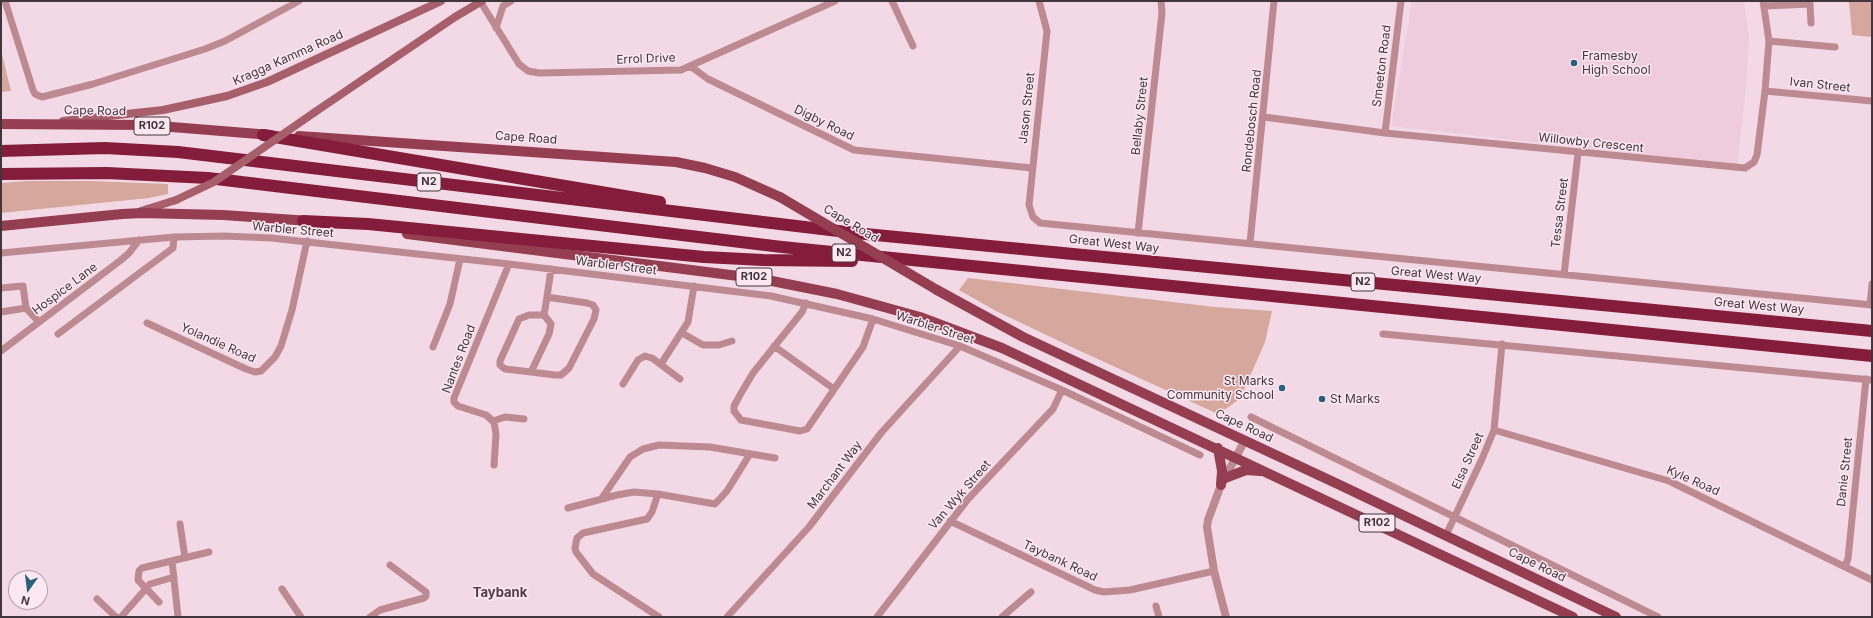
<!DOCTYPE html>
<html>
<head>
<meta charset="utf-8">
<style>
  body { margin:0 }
  #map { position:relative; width:1873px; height:618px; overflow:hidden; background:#f3d9e6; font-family:Inter,sans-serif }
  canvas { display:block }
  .frame { position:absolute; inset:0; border:2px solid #41363b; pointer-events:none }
  .north { position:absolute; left:8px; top:570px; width:40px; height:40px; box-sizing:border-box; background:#fde8f2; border:1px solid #b2a1a9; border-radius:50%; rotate:194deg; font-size:11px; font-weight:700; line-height:16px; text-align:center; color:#41363b }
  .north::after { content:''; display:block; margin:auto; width:14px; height:18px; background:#29607b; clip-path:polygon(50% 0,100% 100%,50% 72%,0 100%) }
</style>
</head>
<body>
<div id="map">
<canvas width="1873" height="618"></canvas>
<div class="frame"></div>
<div class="north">N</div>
</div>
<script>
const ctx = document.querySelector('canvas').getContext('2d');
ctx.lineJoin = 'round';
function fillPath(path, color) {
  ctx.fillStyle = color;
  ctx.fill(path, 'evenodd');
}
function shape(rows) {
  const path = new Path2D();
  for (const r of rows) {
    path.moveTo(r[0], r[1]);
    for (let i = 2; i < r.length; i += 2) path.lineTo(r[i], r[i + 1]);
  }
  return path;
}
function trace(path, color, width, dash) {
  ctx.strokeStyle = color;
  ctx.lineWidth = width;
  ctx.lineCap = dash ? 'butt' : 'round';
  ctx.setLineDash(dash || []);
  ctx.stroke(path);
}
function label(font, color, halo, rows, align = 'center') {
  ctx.font = font + ' Inter,sans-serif';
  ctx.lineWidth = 3;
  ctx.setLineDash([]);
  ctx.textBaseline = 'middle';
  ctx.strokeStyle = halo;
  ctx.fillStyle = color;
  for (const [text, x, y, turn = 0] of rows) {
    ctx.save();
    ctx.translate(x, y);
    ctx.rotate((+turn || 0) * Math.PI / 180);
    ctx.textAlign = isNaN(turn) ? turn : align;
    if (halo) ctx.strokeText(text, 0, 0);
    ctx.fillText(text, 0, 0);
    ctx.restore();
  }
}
const built = shape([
  [1412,1,1744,1,1749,37,1746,88,1737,165,1391,126]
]);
const green = shape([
  [1849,1,1872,1,1872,37,1852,35],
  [1,50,11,91,1,92],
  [27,181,90,181,168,184,168,194,149,198,1,213,1,183],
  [968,278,1215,307,1272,311,1265,342,1240,399,1218,414,1078,350,996,311,959,290]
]);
const minor = shape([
  [5,1,33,90,35,94,42,97,93,84,205,49,225,41,299,1],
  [480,1,519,64,528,71,539,73,681,70,835,1],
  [892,1,913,46],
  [1039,1,1047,31,1029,205,1033,217,1040,223,1872,305],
  [1764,6,1810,4,1811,23],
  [496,28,503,6,511,1],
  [1769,41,1835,47],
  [690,66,708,79,854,150,1032,168],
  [1765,91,1872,101],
  [1264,117,1385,133,1745,168,1754,162,1757,155,1765,91,1769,41,1763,1],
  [1385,133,1401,1],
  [1138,233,1162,13,1161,1],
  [1250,243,1274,1],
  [1,253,174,237,224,236,271,238,509,264,771,296,873,319,960,346,1062,390,1200,455],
  [1564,275,1578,153],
  [1,288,23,286,26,308],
  [547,297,551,269],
  [806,303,802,312,753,373,740,395,734,406,734,411,741,420,800,431,807,429,863,347,873,319],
  [1870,305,1872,284],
  [1,312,26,308,39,322],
  [147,323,246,369,255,372,261,371,275,357,281,346,292,310,307,241],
  [682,333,703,345,719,345,732,341],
  [58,334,173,248,174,237],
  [1383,334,1872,380],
  [774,346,834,389],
  [433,347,450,304,460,259],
  [1,351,121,260,129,253,139,240],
  [661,364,688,322,694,286],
  [531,372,549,334,551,324,544,315,529,315,519,319,500,361,500,365,505,369,531,372,555,375,561,375,569,368,594,319,596,310,593,305,587,303,547,297,544,315],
  [623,384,638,360,645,356,652,358,680,379],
  [1251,417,1658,617],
  [493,421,505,417,524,419],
  [1494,430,1669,481,1872,580],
  [494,465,496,434,494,422,486,415,458,406,454,402,454,398,509,264],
  [658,494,652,512,647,519,583,533,577,538,575,548,576,552,593,574,659,617],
  [602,498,630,457,643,449,659,445,710,447,775,458],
  [568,508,617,495,634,492,658,494,715,504,727,491,750,454],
  [950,521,1095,590,1104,592,1130,590,1214,571],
  [180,524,185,558],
  [1446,535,1482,459,1494,430,1502,344],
  [172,561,178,617],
  [1845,566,1848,559,1866,379],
  [282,589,301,617],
  [97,599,116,617],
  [159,602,138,580,139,571,142,568,209,552],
  [1156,606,1159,617],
  [121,617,150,584,174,577],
  [370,617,380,610,424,598,426,596,426,592,390,565],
  [727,617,809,527,881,433,960,346],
  [877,617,968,499,1053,409,1062,390],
  [1002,617,1031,592]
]);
const tertiary = shape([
  [1226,617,1214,571,1207,527,1208,520,1221,485,1245,440]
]);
const secondary = shape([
  [315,112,455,17,482,1],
  [63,121,163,110,227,96,267,82,441,1],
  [141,211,176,200]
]);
const primary = shape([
  [1,124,147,125,271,135],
  [299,136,676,162,705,168,735,177,780,197],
  [1,226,122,214,142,213,223,215,310,221],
  [407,234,762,279,837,294,920,317,1002,348,1573,617],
  [937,290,1023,337,1342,486,1616,617],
  [1218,448,1222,471,1221,485],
  [1225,478,1246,470,1260,471]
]);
const motorway = shape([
  [263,135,660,202],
  [1,151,105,148,178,152,855,233,1872,331],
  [1,174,107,173,208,178,782,247,1872,356],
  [303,221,368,224,704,257,763,260,852,261]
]);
const secondaryBridge = shape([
  [176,200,214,182,315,112]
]);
const primaryBridge = shape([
  [780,197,937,290]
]);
const markers = [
  [1574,63,4,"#29607b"],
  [1282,388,4,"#29607b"],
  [1322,399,4,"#29607b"]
];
const shields = [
  [152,126,36],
  [429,182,24],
  [844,253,24],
  [754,277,36],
  [1363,282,24],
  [1377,523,36]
];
const shieldNames = [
  ["R102",152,126],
  ["N2",429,182],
  ["N2",844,253],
  ["R102",754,277],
  ["N2",1363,282],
  ["R102",1377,523]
];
const poiNames = [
  ["Framesby",1582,56],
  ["High School",1582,70],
  ["St Marks",1274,381,"right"],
  ["Community School",1274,395,"right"],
  ["St Marks",1330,399]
];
const streetNames = [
  ["Kragga Kamma Road",288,58,-24],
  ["Errol Drive",646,59,-2],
  ["Smeeton Road",1382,66,-83],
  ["Ivan Street",1820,85,6],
  ["Jason Street",1027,108,-84],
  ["Cape Road",95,111,1],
  ["Bellaby Street",1140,116,-84],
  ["Rondebosch Road",1252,121,-84],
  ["Digby Road",824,123,26],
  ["Cape Road",526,138,4],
  ["Willowby Crescent",1591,143,6],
  ["Tessa Street",1560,213,-83],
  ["Cape Road",851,224,31],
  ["Warbler Street",293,230,5],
  ["Great West Way",1114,244,6],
  ["Warbler Street",616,266,7],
  ["Great West Way",1436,275,5],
  ["Hospice Lane",65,289,-37],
  ["Great West Way",1759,306,5],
  ["Warbler Street",935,328,18],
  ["Yolandie Road",218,343,24],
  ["Nantes Road",459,359,-69],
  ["Cape Road",1244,426,25],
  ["Elsa Street",1468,461,-66],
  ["Danie Street",1845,472,-84],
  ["Marchant Way",835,475,-53],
  ["Kyle Road",1693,481,24],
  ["Van Wyk Street",960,495,-49],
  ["Taybank Road",1060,561,25],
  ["Cape Road",1537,565,26]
];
const neighbourhoodNames = [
  ["Taybank",500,593]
];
fillPath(built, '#ecd');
fillPath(green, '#d5a79d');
trace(minor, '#bd8a92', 7);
trace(tertiary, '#bd8a92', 8);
trace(secondary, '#a75f6c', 8);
trace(primary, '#953e51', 10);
trace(motorway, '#841d3b', 12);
trace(secondaryBridge, '#a75f6c', 8);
trace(primaryBridge, '#953e51', 10);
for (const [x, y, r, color] of markers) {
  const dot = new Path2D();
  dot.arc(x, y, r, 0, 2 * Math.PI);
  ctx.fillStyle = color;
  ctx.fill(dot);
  trace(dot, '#fde8f2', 1.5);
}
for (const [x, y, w] of shields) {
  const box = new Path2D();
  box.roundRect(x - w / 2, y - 9, w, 18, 3);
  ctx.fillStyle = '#fde8f2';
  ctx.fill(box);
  trace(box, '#41363b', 1);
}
label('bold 11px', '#41363b', null, shieldNames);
label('12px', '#41363b', '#fde8f2', poiNames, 'left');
label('12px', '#41363b', '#fde8f2', streetNames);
label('bold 13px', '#4f3a45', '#fde8f2', neighbourhoodNames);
</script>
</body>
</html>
